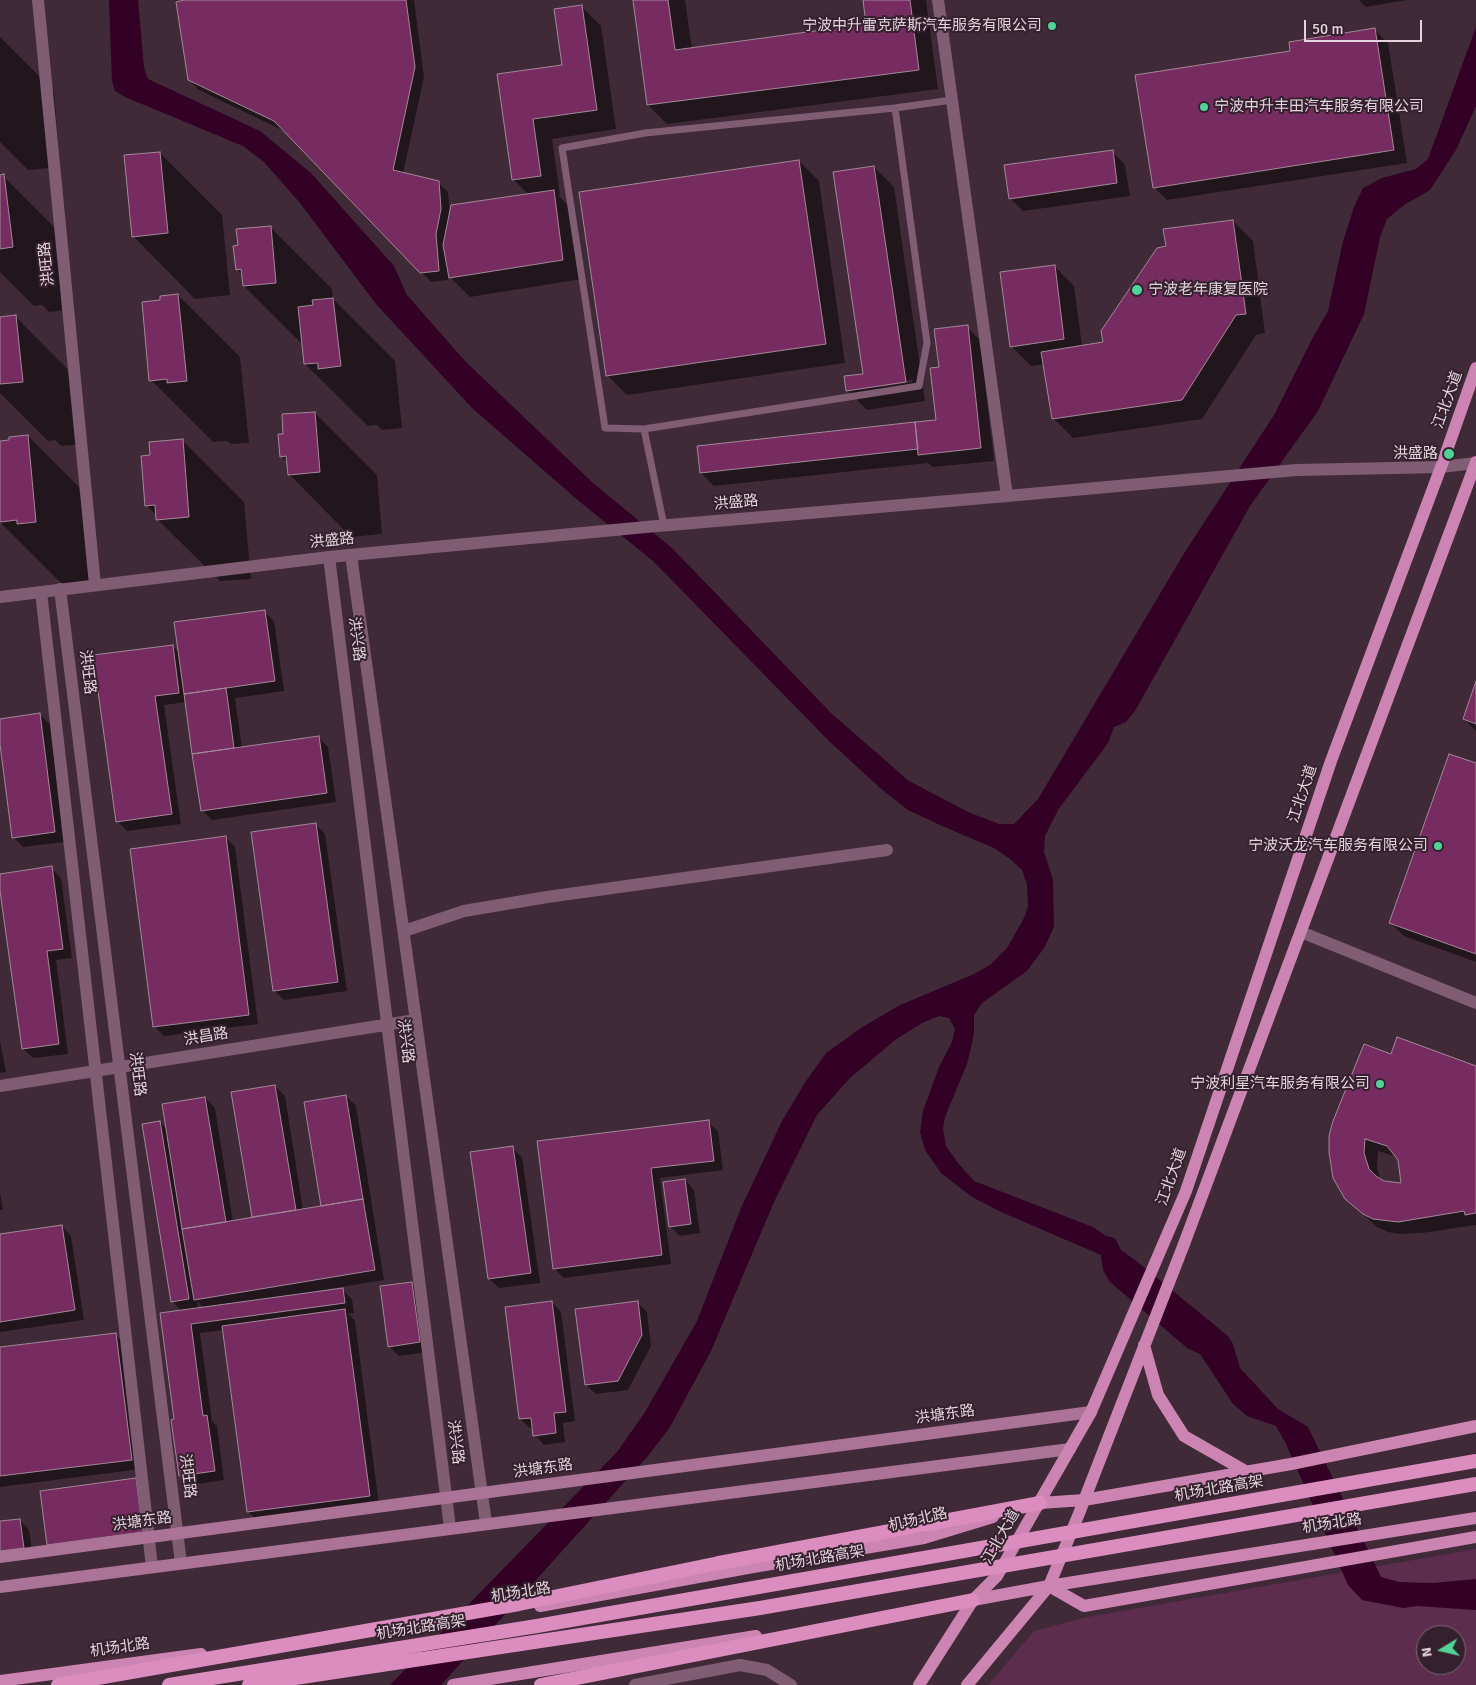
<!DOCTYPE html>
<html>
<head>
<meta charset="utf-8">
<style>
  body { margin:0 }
  #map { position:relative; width:1476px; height:1685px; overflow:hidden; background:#402a38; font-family:Signika,sans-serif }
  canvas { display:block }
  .north { position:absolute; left:1416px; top:1625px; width:50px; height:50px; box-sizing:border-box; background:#35202e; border:1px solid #7a6874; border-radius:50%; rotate:261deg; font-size:14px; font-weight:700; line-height:20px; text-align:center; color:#e2d3dc }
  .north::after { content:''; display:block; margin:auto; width:18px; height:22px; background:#4fd399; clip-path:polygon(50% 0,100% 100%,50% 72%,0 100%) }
  .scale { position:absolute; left:1304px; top:20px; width:118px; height:22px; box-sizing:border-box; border:2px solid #e2d3dc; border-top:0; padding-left:6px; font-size:15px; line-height:18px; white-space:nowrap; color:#e2d3dc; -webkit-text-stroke:4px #35202e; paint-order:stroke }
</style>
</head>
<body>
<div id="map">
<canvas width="1476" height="1685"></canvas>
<div class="north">N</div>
<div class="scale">50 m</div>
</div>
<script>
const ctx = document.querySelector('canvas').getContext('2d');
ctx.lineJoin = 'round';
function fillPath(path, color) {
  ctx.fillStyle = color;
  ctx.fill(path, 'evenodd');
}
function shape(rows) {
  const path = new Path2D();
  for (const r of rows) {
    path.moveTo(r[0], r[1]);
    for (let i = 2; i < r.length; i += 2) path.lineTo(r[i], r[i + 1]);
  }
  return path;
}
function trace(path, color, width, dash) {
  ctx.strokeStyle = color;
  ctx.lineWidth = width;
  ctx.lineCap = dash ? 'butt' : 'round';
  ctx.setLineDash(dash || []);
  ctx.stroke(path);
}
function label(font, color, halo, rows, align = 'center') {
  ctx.font = font + ' Signika,"Noto Sans SC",sans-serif';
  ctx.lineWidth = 4;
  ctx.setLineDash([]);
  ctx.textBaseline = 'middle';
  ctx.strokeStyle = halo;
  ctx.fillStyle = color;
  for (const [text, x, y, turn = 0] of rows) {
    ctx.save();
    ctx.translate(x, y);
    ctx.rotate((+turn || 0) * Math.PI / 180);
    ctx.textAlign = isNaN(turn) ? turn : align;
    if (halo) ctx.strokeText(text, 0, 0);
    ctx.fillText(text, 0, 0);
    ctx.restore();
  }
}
const green = shape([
  [1476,1549,1476,1685,988,1685,1034,1631,1088,1617],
  [1426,1635,1456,1635,1456,1665,1426,1665]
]);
const water = shape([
  [109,0,138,0,144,67,148,79,260,131,311,173,394,266,407,295,465,361,593,483,672,548,831,713,909,781,968,812,999,824,1014,824,1038,799,1183,555,1274,415,1311,341,1328,311,1343,241,1354,207,1363,188,1382,178,1416,169,1428,159,1476,27,1476,106,1456,150,1430,190,1404,205,1387,219,1380,237,1364,314,1318,411,1250,506,1135,711,1126,722,1114,727,1108,743,1058,810,1045,836,1044,852,1053,880,1054,927,1044,948,1027,971,982,1003,974,1015,974,1034,967,1064,945,1117,943,1129,946,1146,958,1163,974,1181,1093,1227,1106,1236,1115,1238,1121,1250,1135,1260,1228,1336,1233,1344,1240,1368,1278,1409,1308,1427,1381,1577,1399,1582,1432,1583,1476,1579,1476,1610,1417,1606,1403,1608,1362,1600,1348,1585,1286,1444,1276,1426,1247,1416,1233,1404,1200,1354,1187,1348,1110,1282,1103,1270,1101,1255,1001,1212,972,1197,941,1173,925,1150,920,1132,923,1111,939,1067,952,1042,955,1029,949,1018,939,1016,922,1023,895,1040,849,1079,817,1115,774,1202,711,1351,670,1427,648,1456,441,1685,390,1685,617,1452,645,1412,697,1321,741,1208,782,1121,806,1081,826,1053,861,1028,898,1006,974,974,990,965,1007,948,1023,920,1028,907,1027,885,1022,870,1010,859,994,848,942,826,908,810,880,788,829,741,653,561,580,502,472,408,376,304,300,203,264,162,243,146,125,97,115,91,112,81]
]);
const shadow = shape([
  [186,0,414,0,424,77,403,174,438,182,448,192,450,212,529,195,513,179,498,75,563,66,581,6,601,26,616,129,552,139,560,195,558,195,573,211,582,279,470,297,448,275,448,280,431,282,284,131,199,90,189,80],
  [634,0,685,0,692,49,868,25,864,0,926,0,938,89,667,124,648,105],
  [1359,0,1407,0,1366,7],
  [1375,30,1388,43,1407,163,1167,200,1154,187,1292,52],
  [0,37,54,91,60,167,28,170,0,142],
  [1112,151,1125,165,1130,196,1023,211,1010,198],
  [160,153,222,215,230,295,195,299,133,236],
  [799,161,819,181,845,363,627,395,607,375],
  [874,167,894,187,925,401,867,410,847,390,864,375],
  [912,380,912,382,881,387,881,384],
  [0,176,3,176,65,238,74,309,49,312,42,305,34,306,0,272],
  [1233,221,1253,241,1265,333,1256,335,1202,419,1073,438,1053,418,1045,364,1031,366,1011,346,1054,266,1074,286,1082,346,1104,343],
  [270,227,332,289,333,299,395,361,402,428,382,430,377,425,368,426,305,364,303,345,244,286,243,276,237,269],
  [178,295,240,357,249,443,231,444,227,441,213,442,151,380,162,301],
  [15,316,77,379,84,444,61,446,55,440,48,441,0,393,0,318],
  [967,327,980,340,994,461,933,467,928,463,714,486,701,473,937,421,940,368],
  [315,413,377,475,382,534,351,537,289,474,288,463,281,456,285,435],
  [28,436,90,498,98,584,62,584,0,522,0,442],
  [182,440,244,502,251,579,220,581,157,519,157,516,147,506,152,456],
  [264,611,274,621,284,691,235,698,242,748,318,737,328,747,336,802,212,820,202,810,187,702,164,705,181,824,127,831,117,821,95,656,172,646,180,653],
  [1476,685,1476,731,1464,719],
  [40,715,50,724,64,842,23,847,13,837,0,734,0,720],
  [1476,765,1476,962,1404,936,1391,923],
  [316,825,325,834,347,991,284,1000,274,990],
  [225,837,235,847,258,1024,164,1036,154,1026],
  [51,868,61,878,72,958,56,960,68,1054,33,1058,23,1049,0,875],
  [0,1041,6,1072,0,1073],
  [1391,1056,1476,1068,1476,1225,1422,1233,1400,1234,1388,1232,1377,1227,1346,1198],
  [1378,1151,1398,1157,1402,1185,1392,1184,1380,1179,1377,1167],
  [275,1086,285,1096,303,1210,323,1207,346,1096,356,1106,384,1280,317,1291,318,1293,342,1290,352,1299,354,1313,348,1313,355,1321,379,1505,258,1521,248,1511,224,1330,200,1333,212,1421,217,1426,224,1480,190,1485,180,1475,176,1420,182,1311,172,1301,160,1122,167,1129,205,1098,215,1108,233,1222,253,1219,232,1093],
  [197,1301,204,1308,198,1309],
  [708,1122,718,1131,723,1170,660,1178,671,1264,564,1278,554,1268,539,1143],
  [512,1148,522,1157,540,1283,499,1288,489,1279],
  [685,1180,694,1190,700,1233,680,1236,670,1226],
  [0,1193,3,1210,0,1210],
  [62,1226,71,1236,84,1320,0,1332,0,1235],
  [411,1283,421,1293,429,1352,399,1356,389,1346],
  [552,1302,561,1312,575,1421,563,1423,565,1442,544,1445,535,1435,534,1428,530,1428,520,1419],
  [637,1302,647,1312,651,1346,628,1390,596,1394,586,1385],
  [115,1334,125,1344,141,1469,0,1487,0,1348],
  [0,1519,1,1523,20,1520,29,1530,33,1557,0,1562]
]);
const building = shape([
  [184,0,406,0,415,67,393,170,439,181,441,209,436,234,439,271,420,273,274,121,188,80,176,2,184,0],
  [633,0,668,0,675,50,866,24,863,0,910,0,919,70,647,105,633,0],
  [582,5,597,110,533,119,541,176,512,180,497,74,562,65,554,9,582,5],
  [1375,28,1394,150,1153,188,1135,75,1290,51,1289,42,1375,28],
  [1113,150,1117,183,1009,199,1004,165,1113,150],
  [160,152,168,233,132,237,124,155,160,152],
  [799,160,826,344,606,376,579,192,799,160],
  [874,166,906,382,846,391,844,376,863,374,833,172,874,166],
  [4,174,13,247,0,249,0,175,4,174],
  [554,190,563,260,449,278,443,245,451,205,554,190],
  [1233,220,1246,314,1236,315,1182,400,1052,419,1041,352,1103,342,1101,331,1157,248,1166,246,1163,229,1233,220],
  [271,226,276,283,243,286,241,269,236,270,233,246,238,245,236,229,271,226],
  [1055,265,1064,339,1010,347,1000,272,1055,265],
  [178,294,187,381,167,383,167,379,149,381,142,302,160,300,160,296,178,294],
  [333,298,341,366,318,369,318,363,304,364,298,307,313,305,312,300,333,298],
  [16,315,23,382,0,384,0,317,16,315],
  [968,325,981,448,918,455,915,422,936,420,930,368,939,367,934,329,968,325],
  [315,412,320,472,288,475,286,456,280,457,278,434,283,434,282,414,315,412],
  [915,422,918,449,700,473,697,446,915,422],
  [28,435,36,522,17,524,17,520,0,522,0,441,9,440,9,437,28,435],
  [183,439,189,517,156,520,155,505,145,506,141,456,150,455,149,442,183,439],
  [265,610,275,681,184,694,174,622,265,610],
  [173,645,179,693,155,696,172,814,116,822,93,655,173,645],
  [1476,681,1476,724,1463,719,1476,681],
  [226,688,234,748,192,754,184,694,226,688],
  [40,713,55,832,12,838,0,744,0,719,40,713],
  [319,736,327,793,201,811,192,754,319,736],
  [1449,754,1476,763,1476,954,1389,923,1449,754],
  [316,823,338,982,273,991,251,832,316,823],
  [226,836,249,1015,153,1027,130,849,226,836],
  [52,866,63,949,47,951,59,1044,22,1049,0,891,0,874,52,866],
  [1397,1037,1476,1066,1476,1213,1465,1215,1464,1211,1398,1222,1373,1219,1363,1214,1345,1199,1333,1178,1329,1152,1329,1136,1333,1121,1364,1044,1391,1054,1397,1037],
  [1365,1139,1387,1146,1398,1160,1401,1183,1384,1181,1376,1176,1369,1169,1364,1153,1365,1139],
  [275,1085,296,1210,252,1217,231,1092,275,1085],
  [346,1095,363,1199,321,1206,304,1102,346,1095],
  [205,1097,226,1222,182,1229,162,1104,205,1097],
  [709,1120,714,1161,651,1168,662,1255,553,1269,537,1141,709,1120],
  [160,1121,189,1299,171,1302,142,1124,160,1121],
  [513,1146,531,1273,488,1279,470,1152,513,1146],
  [685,1179,691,1224,669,1227,663,1182,685,1179],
  [363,1199,375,1270,194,1300,182,1229,363,1199],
  [62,1225,75,1310,0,1322,0,1234,62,1225],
  [412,1282,420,1342,388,1347,380,1286,412,1282],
  [343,1288,345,1303,191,1324,203,1416,207,1415,215,1471,179,1476,171,1420,174,1419,160,1313,343,1288],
  [552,1301,566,1412,554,1413,556,1433,533,1436,531,1418,519,1419,505,1307,552,1301],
  [638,1301,642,1335,618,1381,585,1385,575,1309,638,1301],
  [345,1309,370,1496,247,1512,222,1326,345,1309],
  [116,1333,132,1460,0,1476,0,1347,116,1333],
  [136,1478,143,1532,47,1545,40,1491,136,1478],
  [20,1519,24,1548,0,1551,0,1521,20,1519]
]);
const service = shape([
  [895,108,927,343,919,386,644,429,605,428,562,148,645,133,895,108],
  [895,108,952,100],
  [644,429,664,526]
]);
const minor = shape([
  [38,0,95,585],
  [938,0,1007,496],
  [351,555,486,1523],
  [329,557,450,1528],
  [60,589,181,1563],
  [41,592,152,1567],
  [404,931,464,911,547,897,887,850],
  [1301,932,1476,1003],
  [0,1086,416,1020]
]);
const tertiary = shape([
  [0,597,329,557,646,527,1007,496,1296,470,1441,467,1476,463],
  [635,1685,740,1665,767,1670,791,1685]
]);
const secondary = shape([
  [0,1557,1091,1412],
  [0,1587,1070,1449]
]);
const primary = shape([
  [1144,1345,1158,1395,1184,1436,1247,1472],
  [1031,1505,1040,1503,1084,1500,1291,1464,1476,1426],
  [1049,1586,1084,1606,1476,1537],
  [973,1600,1049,1586,1476,1518],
  [540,1606,753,1567,924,1538,993,1517],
  [0,1681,201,1654],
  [453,1685,756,1636],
  [919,1685,973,1600,997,1576,1091,1412,1186,1191,1331,761,1441,467,1476,368],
  [967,1685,1049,1586,1078,1516,1184,1244,1476,462]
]);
const trunk = shape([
  [719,1563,1040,1503],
  [541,1685,973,1600]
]);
const trunkBridge = shape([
  [58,1685,519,1604,719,1563],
  [169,1685,537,1626,1476,1461],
  [249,1685,760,1608,1476,1484]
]);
const markers = [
  [1052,26,5,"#4fd399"],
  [1204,107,5,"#4fd399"],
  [1137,290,6,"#4fd399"],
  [1449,454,6,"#4fd399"],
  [1438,846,5,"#4fd399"],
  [1380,1084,5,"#4fd399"]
];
const poiNames = [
  ["宁波中升雷克萨斯汽车服务有限公司",1042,26],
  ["宁波中升丰田汽车服务有限公司",1214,107,"left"],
  ["宁波老年康复医院",1148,290,"left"],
  ["洪盛路",1438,454],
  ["宁波沃龙汽车服务有限公司",1428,846],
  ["宁波利星汽车服务有限公司",1370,1084]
];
const streetNames = [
  ["洪旺路",47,264,-96],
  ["江北大道",1448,400,-70],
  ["洪盛路",736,503,-5],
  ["洪盛路",332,541,-6],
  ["洪兴路",356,639,83],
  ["洪旺路",87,672,83],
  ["江北大道",1303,794,-71],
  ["洪昌路",206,1037,-9],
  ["洪兴路",405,1041,83],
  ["洪旺路",137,1074,83],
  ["江北大道",1172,1177,-70],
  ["洪塘东路",945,1415,-8],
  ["洪兴路",455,1442,83],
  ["洪塘东路",543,1469,-8],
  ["洪旺路",187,1476,83],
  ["机场北路高架",1219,1489,-10],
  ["机场北路",918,1520,-13],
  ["洪塘东路",142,1522,-8],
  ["机场北路",1332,1524,-9],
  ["江北大道",1001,1537,-60],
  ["机场北路高架",820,1559,-10],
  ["机场北路",521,1593,-9],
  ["机场北路高架",421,1628,-9],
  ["机场北路",120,1648,-8]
];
fillPath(green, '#5d2d4e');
fillPath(water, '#330026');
fillPath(shadow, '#0007');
fillPath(building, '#772c61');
trace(building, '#a28898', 1);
trace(service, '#805d73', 7);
trace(minor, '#805d73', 12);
trace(tertiary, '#805d73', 12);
trace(secondary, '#ab7497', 12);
trace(primary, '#cc85b3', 12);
trace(trunk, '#db8dc0', 14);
trace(trunkBridge, '#db8dc0', 14);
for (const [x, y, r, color] of markers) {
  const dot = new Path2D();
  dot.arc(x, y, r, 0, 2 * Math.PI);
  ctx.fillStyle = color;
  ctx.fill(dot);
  trace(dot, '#35202e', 2);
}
label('15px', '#e2d3dc', '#35202e', poiNames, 'right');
label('15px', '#e2d3dc', '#35202e', streetNames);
</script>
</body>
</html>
